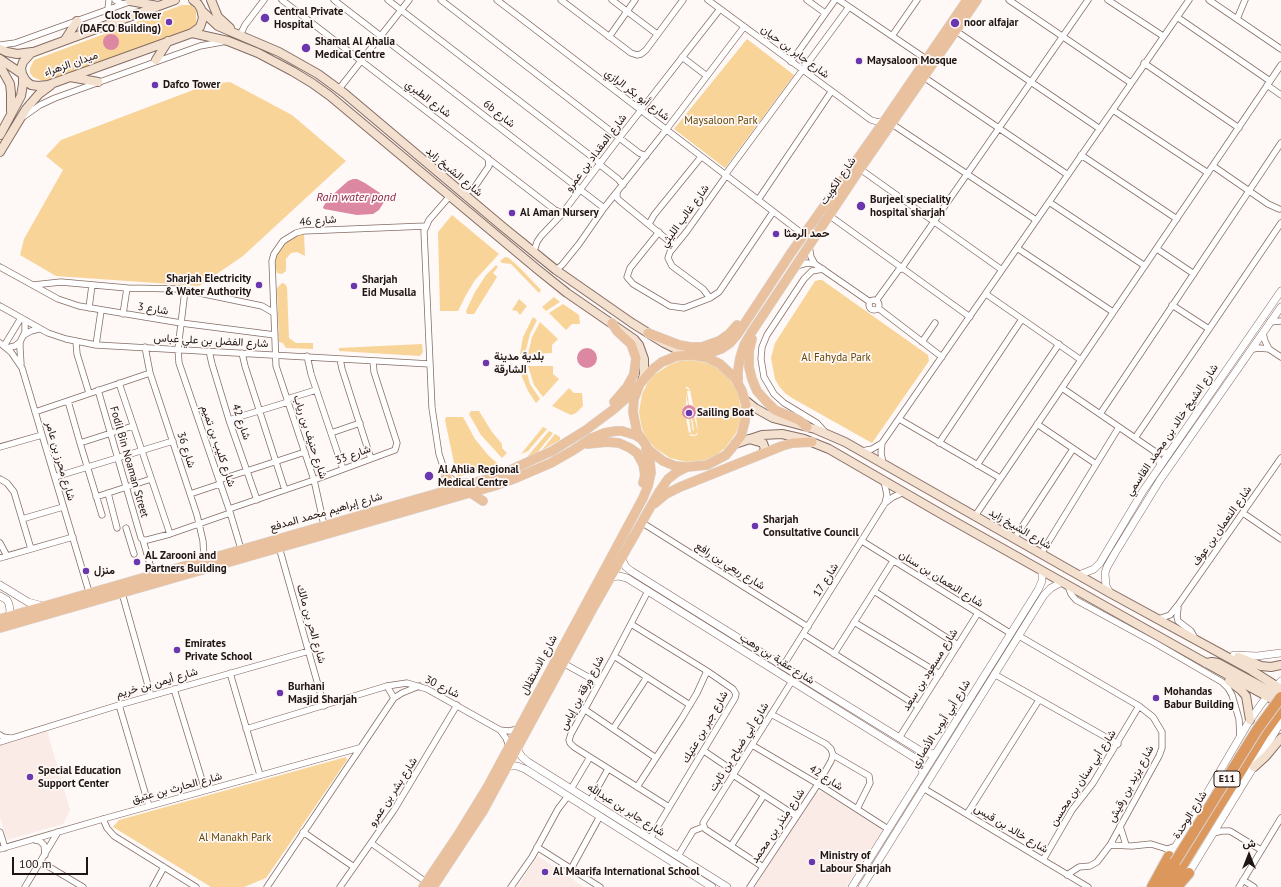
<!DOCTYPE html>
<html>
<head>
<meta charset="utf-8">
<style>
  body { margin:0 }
  #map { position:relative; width:1281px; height:887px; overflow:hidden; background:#fef8f6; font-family:"PT Sans",Vazirmatn,sans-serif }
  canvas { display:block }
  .north { position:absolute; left:1229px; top:835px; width:40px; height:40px; -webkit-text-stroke:3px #fef8f6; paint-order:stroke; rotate:0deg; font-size:11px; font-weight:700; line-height:16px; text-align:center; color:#1f1512 }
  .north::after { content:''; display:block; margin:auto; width:14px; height:18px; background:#1f1512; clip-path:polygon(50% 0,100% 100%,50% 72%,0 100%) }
  .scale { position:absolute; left:12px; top:857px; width:76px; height:18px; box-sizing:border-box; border:2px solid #1f1512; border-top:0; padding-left:5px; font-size:12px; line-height:14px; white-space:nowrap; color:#1f1512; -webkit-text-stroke:3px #fef8f6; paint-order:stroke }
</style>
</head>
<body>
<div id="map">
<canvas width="1281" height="887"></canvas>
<div class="north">ش</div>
<div class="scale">100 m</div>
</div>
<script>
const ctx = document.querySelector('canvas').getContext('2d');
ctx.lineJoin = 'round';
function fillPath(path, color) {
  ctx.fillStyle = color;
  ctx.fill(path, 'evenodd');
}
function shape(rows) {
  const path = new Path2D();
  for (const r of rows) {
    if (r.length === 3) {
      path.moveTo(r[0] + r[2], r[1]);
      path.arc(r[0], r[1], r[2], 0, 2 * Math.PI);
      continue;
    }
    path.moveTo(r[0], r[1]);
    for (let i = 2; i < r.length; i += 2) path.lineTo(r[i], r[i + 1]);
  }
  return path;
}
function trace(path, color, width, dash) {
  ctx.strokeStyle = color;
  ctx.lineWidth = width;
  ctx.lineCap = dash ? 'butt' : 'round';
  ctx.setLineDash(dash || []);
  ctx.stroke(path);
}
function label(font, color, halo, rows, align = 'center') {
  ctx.font = font + ' "PT Sans",Vazirmatn,sans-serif';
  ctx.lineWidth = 3.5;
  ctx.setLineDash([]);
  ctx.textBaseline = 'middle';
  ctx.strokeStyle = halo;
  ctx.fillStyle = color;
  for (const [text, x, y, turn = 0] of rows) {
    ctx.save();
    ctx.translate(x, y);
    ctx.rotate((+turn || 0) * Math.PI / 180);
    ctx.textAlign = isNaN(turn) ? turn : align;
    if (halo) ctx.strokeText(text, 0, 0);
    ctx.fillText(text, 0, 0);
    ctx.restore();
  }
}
const built = shape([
  [47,731,70,810,63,824,7,840,0,817,0,745],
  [822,791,880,827,882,832,846,887,754,887,812,795],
  [538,856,584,887,517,887]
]);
const green = shape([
  [182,5,191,5,196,10,196,24,192,29,45,82,33,77,30,73,30,68,34,60],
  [747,39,794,75,725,168,674,129],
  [230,82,292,115,346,161,243,256,199,286,56,276,20,255,24,239,63,170,46,156,61,140,209,84],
  [452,215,499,254,475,280,466,295,458,311,440,311,438,232],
  [304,234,305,256,297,252,291,253,286,259,286,271,282,274,277,273,275,265,276,257,283,243,296,235],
  [505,257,509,258,519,267,541,290,539,293,511,264,502,263,500,261],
  [496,265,498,267,493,273,497,277,474,314,467,314,466,311,475,292,486,275],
  [819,280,822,280,928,355,929,361,872,443,792,398,785,393,779,386,775,379,771,358,775,343,815,281],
  [282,283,285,284,287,287,289,338,296,343,313,343,313,349,286,348,283,343,279,342,277,288],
  [554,297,560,302,546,311,542,307],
  [519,299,527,306,520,315,517,311,512,310],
  [563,304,579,315,580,324,572,324,566,330,549,313],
  [533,317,537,320,530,334,525,354,520,354,523,337],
  [540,322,558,339,552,345,552,353,528,354,532,337],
  [422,344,423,352,420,356,339,351,339,348],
  [692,360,710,364,720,370,729,378,738,393,741,410,740,422,736,433,725,448,716,455,705,460,687,462,670,458,655,448,647,439,642,429,639,412,642,394,647,384,654,375,669,365,680,361],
  [685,387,688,387,690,390,693,405,697,411,696,416,698,432,697,435,694,436,691,436,689,434,695,435,698,432,694,416,692,418,694,430,693,431,691,419,689,419,691,432,689,433,686,418,682,412,683,407,686,405,686,394,688,405,689,405,687,391,690,391],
  [525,366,530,384,540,399,536,403,528,391,522,377,521,367],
  [528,366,553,366,553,374,559,379,543,397,534,385],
  [569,388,574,393,582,393,583,406,576,413,571,415,552,406],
  [471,411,479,411,492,432,502,444,502,448,507,453,502,458,481,435,469,414],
  [446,417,463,417,475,439,488,455,498,464,497,466,457,477,445,420],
  [543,427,547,429,528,451,521,454],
  [549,431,553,433,537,453,527,457],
  [555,434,560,437,560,440,542,450],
  [346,757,347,760,266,878,244,887,211,887,113,827,119,820]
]);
const water = shape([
  [111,42,8],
  [353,179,357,179,365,183,380,193,383,197,384,202,379,210,373,214,357,215,324,209,323,207,329,198,348,181],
  [587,358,10],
  [689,412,7]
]);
const minor = shape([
  [115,0,122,4],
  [282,0,555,210,562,213],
  [334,0,604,208],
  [388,0,600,163],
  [441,0,639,153,646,156],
  [497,0,804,235],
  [561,0,631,53,637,55,641,54,646,50,683,0],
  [612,0,657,34],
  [708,0,871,120,878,122,885,120],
  [807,0,825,13],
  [839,0,926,59],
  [1009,0,1131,83],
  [1108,0,1163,36],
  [1209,0,1281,49],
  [108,9,109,0],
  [1177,17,1270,81],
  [1237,19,1245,0],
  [956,31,1100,129],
  [240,35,245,25,264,0],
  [892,36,917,0],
  [609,37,635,0],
  [0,45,15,43,132,1],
  [682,57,707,76],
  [791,62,835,0],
  [1144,63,1239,128],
  [925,78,1068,175],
  [1267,85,1281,95],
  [339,89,409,0],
  [1113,110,1208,173],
  [23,117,40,105,55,98,200,46,222,42],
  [892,124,1036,220],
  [1081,155,1177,219],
  [599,164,618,179,623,185],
  [1213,166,1268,204,1279,209],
  [860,169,1002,270],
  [725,175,849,7],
  [462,193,468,191,474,188,489,166,488,158],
  [617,193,617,198,620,201,675,246],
  [758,200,831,92],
  [1049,202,1145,266],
  [830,216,970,317],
  [649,224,654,215,701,157],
  [659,232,630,268,627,277,633,284,670,306,684,308,710,298,719,292,773,212],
  [809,246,811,257,815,264,870,302],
  [1017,248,1113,312],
  [1157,249,1194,274],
  [534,251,537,242,541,236,561,215,620,137,720,9],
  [796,266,807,263,815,264],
  [0,267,58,299,79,306,181,323,275,335],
  [823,269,812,271,804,279,767,335,762,347,761,359,764,377,774,394,784,403,817,423,826,433],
  [901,269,1088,0],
  [556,270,562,265,579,244,604,208,666,130,744,27],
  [33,285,61,282,127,288,180,289,262,306,274,313],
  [185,290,178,349,179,363,229,509,241,549],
  [986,294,1081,360],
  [710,298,703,289,672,266,668,258,670,252,687,231,726,176],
  [874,305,5],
  [876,301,900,268],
  [1172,305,1209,329],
  [0,306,48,333,66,339,96,345,430,364],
  [89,308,92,285],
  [878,308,942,357],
  [123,314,127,288],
  [1270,322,1281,321],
  [1263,333,1265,341,1269,349,1281,357],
  [24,335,31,331,39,329],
  [76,341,77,354,89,393],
  [922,342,935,323],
  [0,343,11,352,22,368,89,592],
  [96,345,101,311],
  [4,346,21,318],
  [145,347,150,373,197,515,203,541,204,559],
  [7,348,15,346,20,342],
  [1253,349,1259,348,1269,349],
  [209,351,212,364,229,420,257,500],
  [242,353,245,366,285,490],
  [307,356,311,374,343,469],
  [340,359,342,369,371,459],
  [21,364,20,348,20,342,25,332,25,320],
  [119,383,170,534],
  [1062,388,1154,451,1162,453,1170,452],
  [98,390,141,538,143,540,147,540,170,534,230,513],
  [287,399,316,390],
  [68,401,80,443,102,515],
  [35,412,150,373],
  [1100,414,1281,143],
  [899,419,1000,478],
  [229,420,288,402],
  [1037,424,1096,464],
  [331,433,360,423],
  [1135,438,1281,223],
  [80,443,133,426],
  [882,443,881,453,883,463],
  [939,443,1022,319],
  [0,447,42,435],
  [862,451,872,449,882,443,1189,0],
  [1154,451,1158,458,1160,466],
  [977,465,1059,344],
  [55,477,173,441],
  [449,477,456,482,466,482],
  [0,479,7,483,14,492,31,549],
  [219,480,305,452],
  [884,481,887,495,885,503],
  [440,491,444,485,445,472,439,454,432,408,424,231,429,220,449,197],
  [108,493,117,528],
  [190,494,220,484],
  [96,497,151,479],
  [229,509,314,480,395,450,397,443,374,372,373,361],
  [1243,513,1281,539],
  [975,516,1281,65],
  [22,519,63,507],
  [641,522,808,627],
  [324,525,314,480,276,366,272,261,274,254,283,241,296,233,303,231,426,226],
  [126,528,134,554],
  [1014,539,1073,449],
  [143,540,153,575],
  [862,541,1010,633],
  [0,543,7,556],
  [279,547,324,706],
  [1041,554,1119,427],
  [0,558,73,537],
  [1068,586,1071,594,1076,600,1155,643,1222,682,1228,688,1232,695,1239,719,1240,737],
  [648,591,614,656,571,734,569,740,570,743,574,747,669,807],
  [874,591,958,645],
  [122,593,151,696],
  [1178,608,1177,617,1178,621,1191,631,1196,640],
  [1158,619,1170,615,1178,605,1281,458],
  [854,622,940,674],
  [631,624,707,671,733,689,736,694,735,698,650,839],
  [803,634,919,707],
  [1019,636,1139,706,1153,717,1162,732,1162,748,1159,756,1110,845,1097,862,1090,866,1079,867,1067,875],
  [834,654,893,561],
  [614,656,690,705],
  [563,663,599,683],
  [783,666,885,503,893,497,904,492],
  [230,673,260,775],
  [994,674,1118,744],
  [387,686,394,698],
  [174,689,205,790],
  [119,705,149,806],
  [584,709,656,758],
  [771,714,826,744,831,749,833,755,869,776,870,783,857,809],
  [246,729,387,686,407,683,427,689,500,730,509,731,518,729],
  [613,729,647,677],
  [500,730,506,738,509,747],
  [0,735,3,737,10,738],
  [899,738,978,613],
  [0,742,119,705,309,651],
  [752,745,818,784,888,829],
  [704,751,735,772],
  [733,775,796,816],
  [637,787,682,718,697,693,707,671],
  [923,788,1088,887],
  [571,789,590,757],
  [590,801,608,769],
  [967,814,1039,700],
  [103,819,107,828,114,836,196,887],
  [1120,826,1126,845],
  [0,832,5,848],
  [303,832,354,867],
  [1213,833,1222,831,1230,831,1261,850],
  [35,840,40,841,44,845,45,855],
  [371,843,426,882],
  [1110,845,1132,846,1151,844,1167,849,1176,846],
  [731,846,764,795],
  [537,847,600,887],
  [0,849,103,819,359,748],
  [678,856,693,831,703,827],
  [1043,860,1072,810,1093,783,1139,706],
  [41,862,83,887],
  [763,867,705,829,703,823,792,681],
  [571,869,600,816],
  [1243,880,1254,887],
  [25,887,58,832],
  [153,887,164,867],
  [267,887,394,698,402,693,419,686],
  [340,887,394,810,457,705],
  [511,887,532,857,558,809,568,796],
  [750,887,818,784,831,761,833,755],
  [1239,887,1281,818]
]);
const tertiary = shape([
  [621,558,626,567,631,571,783,666,919,750,925,753,935,754],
  [1079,575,1094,569,1100,563,1143,491,1281,291],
  [610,577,619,576,627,578,915,758,920,763,923,773],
  [0,585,28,602,43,606],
  [1110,593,1106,586,1105,573,1107,567,1115,553,1160,480,1281,307],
  [0,596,7,600,9,604,10,611,9,616],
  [1234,655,1257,656,1281,653],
  [517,749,522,757,528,762,727,887],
  [508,766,517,766,525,769,712,887],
  [1167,859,1176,846,1250,720,1262,703,1281,681],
  [1187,876,1281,722],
  [852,887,1038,590,1042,581,1042,571],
  [862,887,1044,595,1051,588,1062,582]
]);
const secondary = shape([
  [175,0,31,53,23,62,21,68,22,74,26,81,31,85,38,86,48,85,192,33,200,27,203,18,201,9,198,4,193,0],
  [211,0,218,17,230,28],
  [130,1,158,6],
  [203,12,218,26,279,52,318,74,344,93,503,227,556,270,632,323,664,343,688,355],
  [192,33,228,41,258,53,292,71,312,83,330,96,537,269,567,293,634,339,639,345,644,359,644,374,642,381],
  [65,40,77,21],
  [0,49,7,52,17,54,32,52],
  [0,59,22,74],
  [156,60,168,41],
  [0,66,10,84,11,93,11,111],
  [70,77,98,82],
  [0,135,21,96,23,84,23,76],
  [0,152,26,109,39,94,51,85],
  [745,400,755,408,773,418,815,429,845,442,1110,593,1251,670,1281,689],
  [749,439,763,443,765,449,762,454],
  [735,444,762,435,782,434,804,439,829,449,943,515,1206,663,1281,704],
  [1238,657,1261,666,1271,667,1281,665],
  [1206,663,1212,662,1218,663,1281,697],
  [1229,681,1241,690,1246,696,1250,720],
  [1254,767,1266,756,1281,738]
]);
const primary = shape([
  [612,323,617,331,631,344,636,358,634,374,627,387,614,402],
  [648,333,679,345,690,347,702,347,719,341,729,334,737,325],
  [752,339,749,351,749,367,752,379,757,391,766,401,775,410,799,420,807,427],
  [701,356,721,349,730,343,737,335,791,253,885,120,967,0],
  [738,383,738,370,740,358,744,345,751,333,860,169,977,0],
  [587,444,607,442,619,443,630,448,637,453,643,464,645,475,643,483],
  [445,472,452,491,451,493],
  [471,493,483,501],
  [654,504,666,494,680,487,782,446,793,443,812,442],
  [0,619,487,479,508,471,552,451,586,430,614,409,631,394,653,369,662,362,677,356,693,355,708,358,720,364,735,378,742,391,746,405,745,421,741,436,735,444,726,455,707,465,687,467,675,466,663,461,649,450,637,432,633,412,634,399,639,386],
  [0,628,494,486,516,478,551,463,572,451,592,438,604,433,616,431,622,431,635,435,640,438],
  [423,887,458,835,488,786,643,498,648,486,651,473,650,462,646,449],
  [433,887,483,811,593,608,659,492,668,479,677,472,687,467]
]);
const motorway = shape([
  [1152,887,1169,856],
  [1160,887,1175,862],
  [1169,887,1263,735,1281,710],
  [1177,887,1189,873]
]);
const motorwayBridge = shape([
  [1175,862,1257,730,1281,697]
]);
const markers = [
  [265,18,5,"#6b37ae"],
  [169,22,4,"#6b37ae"],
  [955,23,5,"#6b37ae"],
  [306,48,5,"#6b37ae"],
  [859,61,4,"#6b37ae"],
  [155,85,4,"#6b37ae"],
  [861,206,5,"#6b37ae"],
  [512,213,4,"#6b37ae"],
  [776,234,4,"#6b37ae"],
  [259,285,4,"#6b37ae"],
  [354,286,4,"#6b37ae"],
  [486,363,4,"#6b37ae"],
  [689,413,4,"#6b37ae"],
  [429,476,5,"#6b37ae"],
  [755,526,4,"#6b37ae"],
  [137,562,4,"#6b37ae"],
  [86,571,4,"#6b37ae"],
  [177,650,4,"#6b37ae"],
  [280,693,4,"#6b37ae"],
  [1156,698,4,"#6b37ae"],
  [30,777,4,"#6b37ae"],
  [812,862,4,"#6b37ae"],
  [545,872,4,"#6b37ae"]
];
const shields = [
  [1227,779,26]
];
const shieldNames = [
  ["E11",1227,779]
];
const poiNames = [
  ["Central Private",274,12],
  ["Hospital",274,25],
  ["Clock Tower",161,16,"right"],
  ["(DAFCO Building)",161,29,"right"],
  ["noor alfajar",964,23],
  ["Shamal Al Ahalia",315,42],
  ["Medical Centre",315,55],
  ["Maysaloon Mosque",867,61],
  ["Dafco Tower",163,85],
  ["Burjeel speciality",870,200],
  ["hospital sharjah",870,213],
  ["Al Aman Nursery",520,213],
  ["حمد الرمثا",784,234],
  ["Sharjah Electricity",251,279,"right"],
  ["& Water Authority",251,292,"right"],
  ["Sharjah",362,280],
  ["Eid Musalla",362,293],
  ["بلدية مدينة",494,357],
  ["الشارقة",494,370],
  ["Sailing Boat",697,413],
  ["Al Ahlia Regional",438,470],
  ["Medical Centre",438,483],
  ["Sharjah",763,520],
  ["Consultative Council",763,533],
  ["AL Zarooni and",145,556],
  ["Partners Building",145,569],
  ["منزل",94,571],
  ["Emirates",185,644],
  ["Private School",185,657],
  ["Burhani",288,687],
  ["Masjid Sharjah",288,700],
  ["Mohandas",1164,692],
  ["Babur Building",1164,705],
  ["Special Education",38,771],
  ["Support Center",38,784],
  ["Ministry of",820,856],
  ["Labour Sharjah",820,869],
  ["Al Maarifa International School",553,872]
];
const streetNames = [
  ["شارع جابر بن حيان",795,52,36],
  ["ميدان الزهراء",71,64,-19],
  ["شارع أبو بكر الرازي",637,95,37],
  ["شارع الطبري",428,99,37],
  ["6b شارع",499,114,38],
  ["شارع المقداد بن عمرو",596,153,-53],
  ["شارع الشيخ زايد",454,172,40],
  ["شارع الكويت",838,181,-56],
  ["شارع غالب الليثي",685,216,-54],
  ["شارع 46",318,221,-5],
  ["شارع 3",153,309,9],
  ["شارع الفضل بن علي عباس",211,341,3],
  ["شارع 42",241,422,71],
  ["شارع الشيخ خالد بن محمد القاسمي",1172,430,-56],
  ["شارع حنيف بن رياب",310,437,72],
  ["شارع كليب بن تميم",218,446,71],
  ["شارع 36",186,450,72],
  ["شارع 33",353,455,-20],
  ["شارع محرز بن عامر",60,461,74],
  ["Fodil Bin Noaman Street",129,462,74],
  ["شارع إبراهيم محمد المدفع",326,512,-16],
  ["شارع النعمان بن عوف",1222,526,-55],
  ["شارع الشيخ زايد",1020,529,30],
  ["شارع ربعي بن رافع",730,566,32],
  ["شارع النعمان بن سنان",941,579,32],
  ["شارع 17",826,580,-58],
  ["شارع الحر بن مالك",311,624,74],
  ["شارع عقبة بن وهب",777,659,32],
  ["شارع الاستقلال",539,665,-62],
  ["شارع مسعود بن سعد",930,670,-58],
  ["شارع أيمن بن خريم",157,683,-16],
  ["شارع 30",442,687,26],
  ["شارع ورقة بن إياس",582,693,-62],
  ["شارع أبي أيوب الأنصاري",941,724,-58],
  ["شارع جبر بن عتيك",705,727,-60],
  ["شارع أبي ضياح بن ثابت",739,747,-58],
  ["شارع 42",826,778,32],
  ["شارع أبي سنان بن محسن",1083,778,-57],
  ["شارع يزيد بن رقيش",1131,784,-62],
  ["شارع الحارث بن عتيق",177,788,-15],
  ["شارع بشر بن عمرو",393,792,-57],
  ["شارع جابر بن عبدالله",626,810,32],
  ["شارع الوحدة",1190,815,-58],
  ["شارع منذر بن محمد",778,826,-56],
  ["شارع خالد بن قيس",1011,829,31]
];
const parkNames = [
  ["Maysaloon Park",721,121],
  ["Al Fahyda Park",836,358],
  ["Al Manakh Park",235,838]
];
const waterNames = [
  ["Rain water pond",356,198]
];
fillPath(built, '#faebe6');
fillPath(green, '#f8d499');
fillPath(water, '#dd88a3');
trace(minor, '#856d65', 7);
trace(tertiary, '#856d65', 8);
trace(secondary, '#856d65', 10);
trace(primary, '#d7d5d4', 10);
trace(motorway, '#d7d5d4', 12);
trace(minor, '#fff', 5.5);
trace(tertiary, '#fff', 7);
trace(secondary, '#f4e0ce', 8);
trace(primary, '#eac19e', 9);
trace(motorway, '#dc975d', 10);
trace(motorwayBridge, '#d7d5d4', 12, []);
trace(motorwayBridge, '#dc975d', 10);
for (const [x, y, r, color] of markers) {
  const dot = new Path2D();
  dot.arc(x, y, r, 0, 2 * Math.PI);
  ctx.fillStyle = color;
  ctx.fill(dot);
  trace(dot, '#fef8f6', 1.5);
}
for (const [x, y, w] of shields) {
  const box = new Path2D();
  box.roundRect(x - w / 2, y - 8, w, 16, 3);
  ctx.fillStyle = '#fef8f6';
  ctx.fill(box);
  trace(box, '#1f1512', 1);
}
label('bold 10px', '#1f1512', null, shieldNames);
label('bold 11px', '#1f1512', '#fef8f6', poiNames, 'left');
label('11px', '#1f1512', '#fef8f6', streetNames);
label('11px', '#644606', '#fef8f6', parkNames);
label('italic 12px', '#89254e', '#fef8f6', waterNames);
</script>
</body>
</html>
